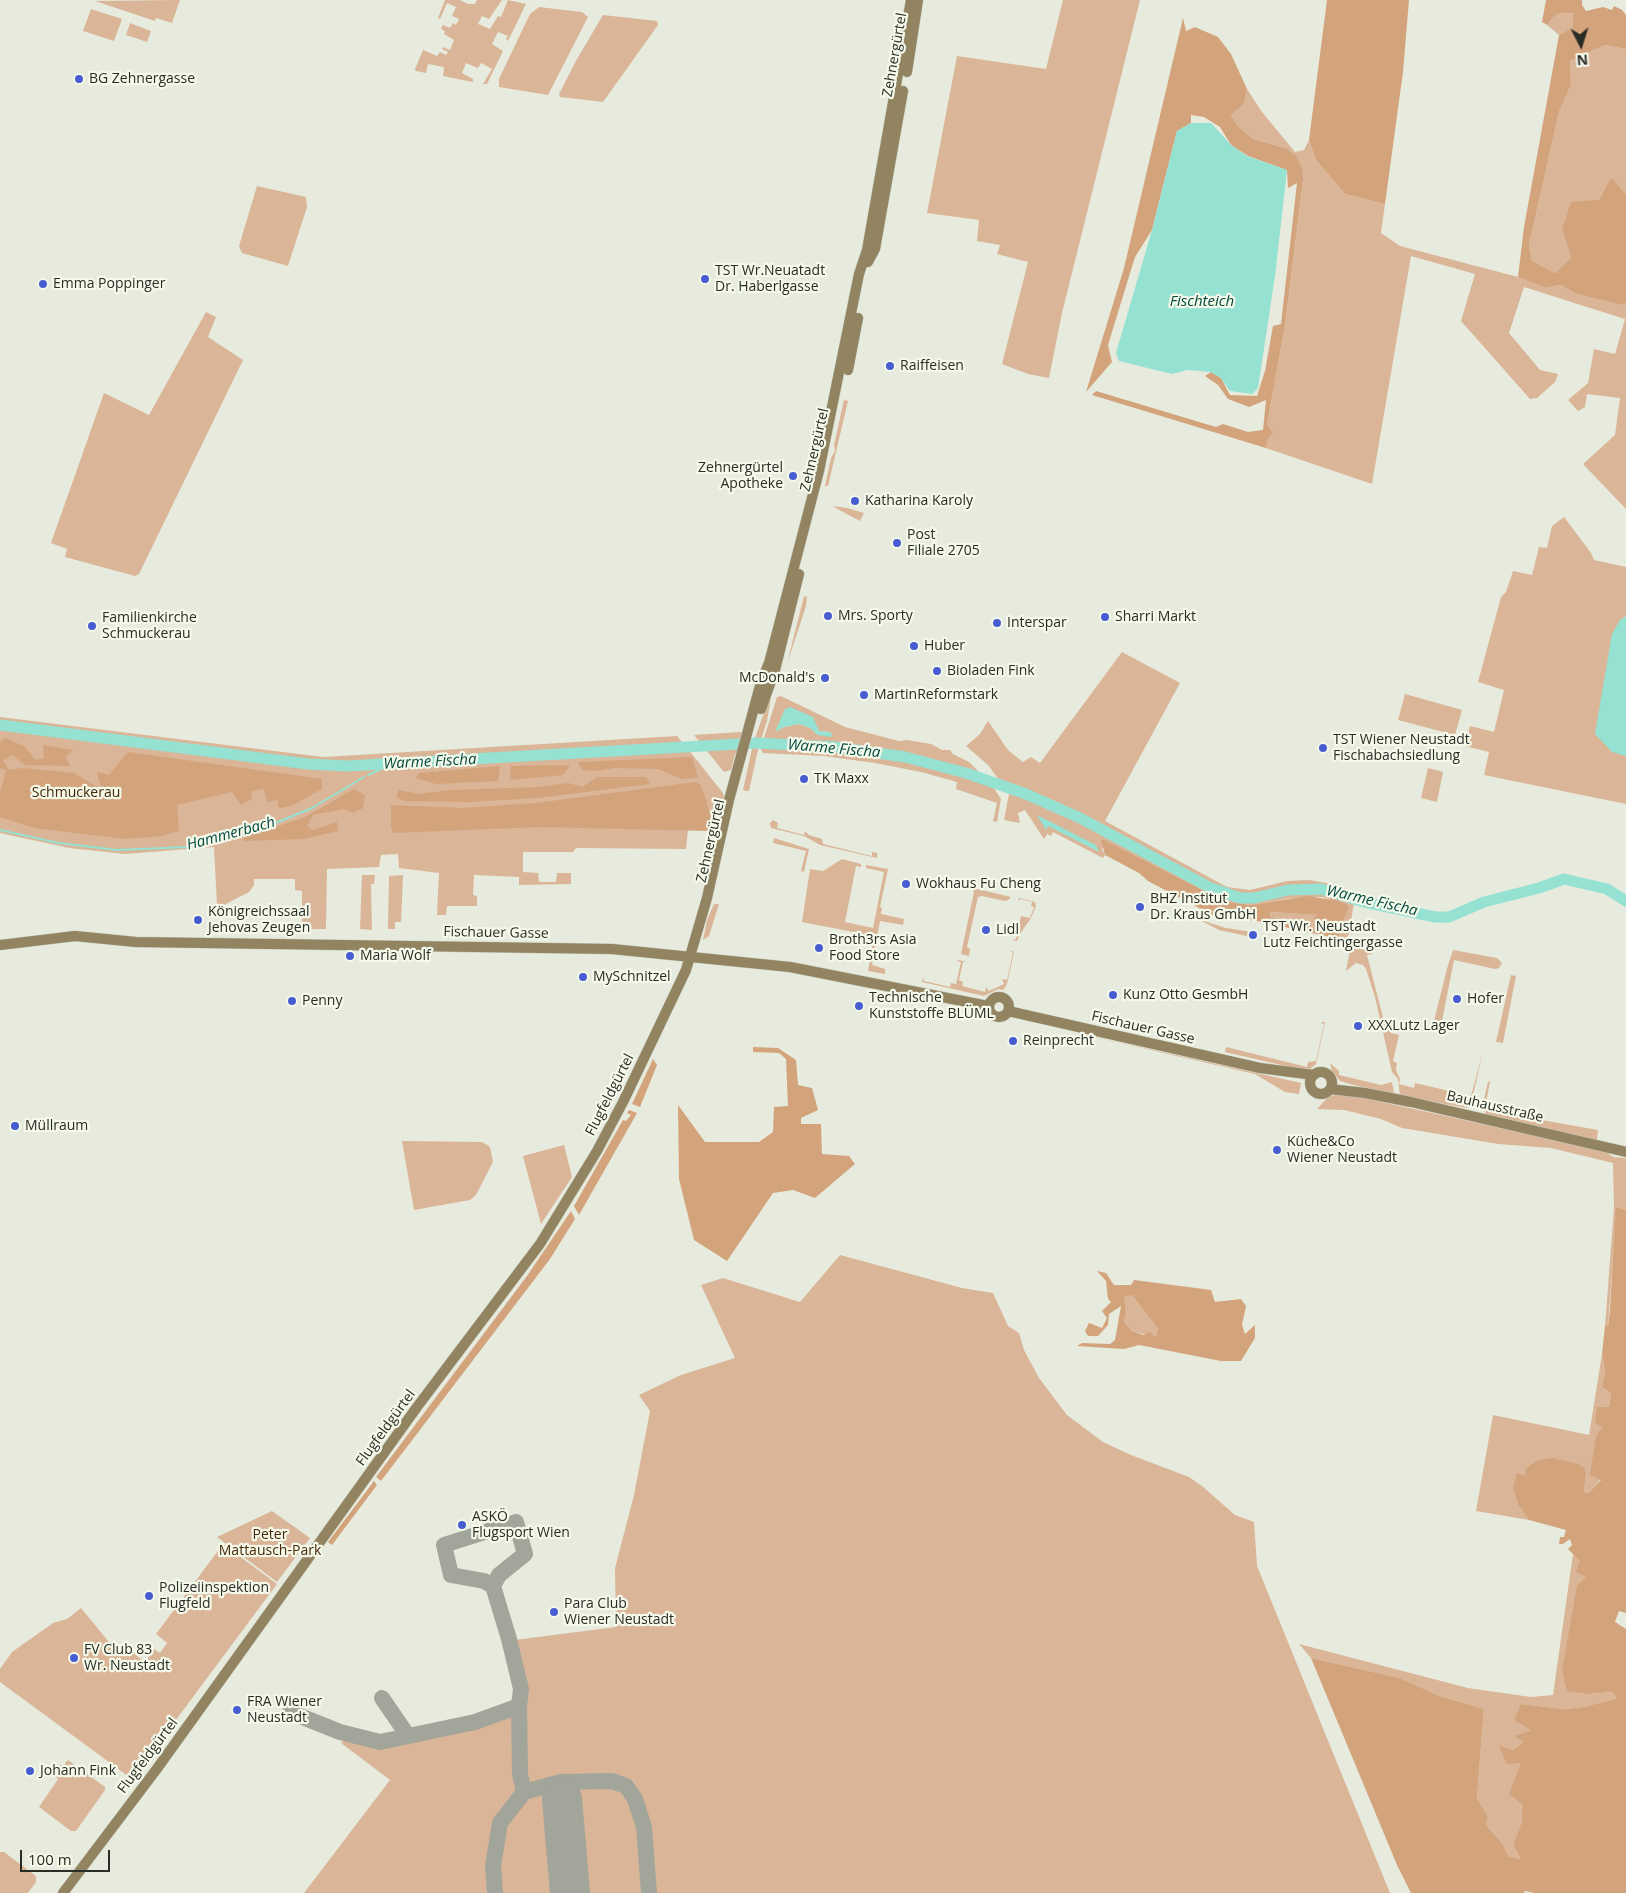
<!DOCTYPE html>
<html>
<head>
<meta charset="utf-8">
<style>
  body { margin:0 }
  #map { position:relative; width:1626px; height:1893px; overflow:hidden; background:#e7ebdd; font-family:"Open Sans",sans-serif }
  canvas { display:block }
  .north { position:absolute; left:1556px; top:20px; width:50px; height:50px; -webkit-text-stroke:4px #f4f9ea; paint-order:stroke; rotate:175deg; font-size:14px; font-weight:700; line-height:20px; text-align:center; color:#2a2c26 }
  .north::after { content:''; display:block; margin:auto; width:18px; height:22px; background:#2a2c26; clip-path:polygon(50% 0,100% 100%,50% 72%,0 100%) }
  .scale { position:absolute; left:20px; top:1850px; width:90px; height:22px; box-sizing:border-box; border:2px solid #2a2c26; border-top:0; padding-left:6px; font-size:15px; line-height:18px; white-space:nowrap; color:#2a2c26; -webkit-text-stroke:4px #f4f9ea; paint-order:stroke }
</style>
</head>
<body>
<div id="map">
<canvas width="1626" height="1893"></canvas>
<div class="north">N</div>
<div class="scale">100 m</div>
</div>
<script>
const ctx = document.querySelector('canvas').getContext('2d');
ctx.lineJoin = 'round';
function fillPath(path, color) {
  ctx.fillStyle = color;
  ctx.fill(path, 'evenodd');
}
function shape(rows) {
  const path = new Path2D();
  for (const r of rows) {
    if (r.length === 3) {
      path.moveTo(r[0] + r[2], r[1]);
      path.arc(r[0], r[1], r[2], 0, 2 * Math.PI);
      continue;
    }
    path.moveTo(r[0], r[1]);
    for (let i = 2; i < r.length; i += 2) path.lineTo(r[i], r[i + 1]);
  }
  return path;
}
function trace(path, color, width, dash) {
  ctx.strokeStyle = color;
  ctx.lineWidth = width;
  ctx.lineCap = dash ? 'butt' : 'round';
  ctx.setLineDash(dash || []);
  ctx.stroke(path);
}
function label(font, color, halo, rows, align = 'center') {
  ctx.font = font + ' "Open Sans",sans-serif';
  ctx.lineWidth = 4.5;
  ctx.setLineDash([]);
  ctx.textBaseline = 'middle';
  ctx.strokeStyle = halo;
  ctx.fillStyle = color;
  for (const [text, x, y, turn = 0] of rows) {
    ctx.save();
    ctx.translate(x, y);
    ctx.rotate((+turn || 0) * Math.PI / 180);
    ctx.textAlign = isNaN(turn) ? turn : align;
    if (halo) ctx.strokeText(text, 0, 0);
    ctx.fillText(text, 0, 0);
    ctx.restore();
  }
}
const green = shape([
  [180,0,172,23,156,18,155,21,95,1],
  [445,0,460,0,468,4,475,4,477,0,502,0,489,19,482,16,478,24,490,29,498,16,501,17,508,0,526,4,508,41,506,39,508,36,498,32,492,44,503,51,487,84,483,84,492,69,481,63,478,68,466,63,462,73,473,79,473,82,443,76,444,67,428,64,426,73,416,71,415,69,423,50,437,56,440,52,446,55,448,52,442,49,443,47,450,50,454,40,444,34,445,31,441,29,443,25,450,28,453,23,456,25,459,19,452,16,456,7,447,3,440,19,438,18],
  [1063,0,1140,0,1062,313,1049,378,1028,374,1002,364,1028,262,997,254,1000,245,977,241,979,220,927,213,957,56,1046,69],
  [539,7,582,12,588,17,548,95,499,87,499,79,530,14],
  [91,9,122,19,114,41,83,31],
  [1574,13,1573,27,1559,35,1547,25,1556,14],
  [603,15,657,21,658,25,603,102,560,97,559,94,577,59],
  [130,23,151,31,147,42,126,35],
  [1605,45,1626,49,1626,194,1611,177,1599,200,1562,230,1571,257,1555,273,1532,261,1529,245,1559,112,1571,85,1570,61],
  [1247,89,1262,112,1295,152,1304,150,1309,140,1316,160,1345,194,1385,204,1381,233,1400,246,1518,277,1545,288,1561,285,1576,294,1622,305,1626,303,1626,509,1583,464,1615,435,1620,398,1587,394,1585,407,1578,411,1568,400,1588,383,1594,349,1615,354,1625,319,1524,287,1509,333,1540,370,1558,374,1555,382,1537,398,1530,399,1461,321,1475,274,1411,256,1372,484,1266,448,1267,425,1285,325,1303,180,1285,148,1253,139,1237,125,1231,115,1244,104],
  [257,186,306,197,307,207,288,266,242,253,239,246],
  [206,312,216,317,208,337,243,360,139,574,135,576,65,557,67,549,51,543,104,393,149,415],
  [844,400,848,401,828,486,825,486,831,458,835,451,834,445],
  [832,506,847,508,864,513,860,521],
  [1564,517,1591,553,1594,560,1626,567,1626,804,1484,775,1489,752,1465,746,1470,726,1494,732,1504,690,1478,682,1501,597,1506,592,1513,571,1532,575,1539,547,1547,548,1552,526],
  [804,596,807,597,806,606,787,664],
  [1122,652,1180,683,1105,821,1227,887,1250,890,1287,881,1309,880,1338,885,1358,894,1354,902,1349,934,1344,941,1339,939,1340,930,1321,930,1270,917,1270,912,1319,915,1314,919,1342,919,1349,906,1322,897,1292,898,1250,905,1224,901,1105,840,1102,849,1105,855,1103,858,1053,832,1051,836,1047,834,1044,839,1025,810,1018,813,1020,823,1004,820,1009,794,988,765,966,746,980,734,988,721,1008,750,1023,762,1031,757,1040,763],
  [1405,694,1462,710,1455,735,1398,720],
  [781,696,845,727,899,741,907,740,931,744,942,750,950,750,953,754,969,762,992,785,1001,799,997,822,993,821,997,803,956,789,957,782,921,772,875,763,824,756,763,753,761,749,764,738,777,697],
  [790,707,819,731,830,732,818,735,810,728,799,724,784,727,779,730],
  [771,698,767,721,760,742,754,741,767,704],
  [0,717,323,757,677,736,682,742,353,763,308,761,114,738,308,766,368,769,688,749,723,793,724,797,714,830,688,830,686,849,576,848,573,852,523,852,523,872,538,873,539,882,556,882,557,873,571,873,571,884,519,885,519,877,474,875,473,895,477,896,477,906,447,906,446,915,437,915,439,873,399,868,398,854,381,855,379,867,327,869,326,929,302,929,302,891,295,890,295,879,254,879,254,885,249,892,224,905,217,905,214,847,125,854,69,848,0,833],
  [741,732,743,737,740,750,735,754,731,770,724,772,694,735],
  [753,744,759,745,749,791,746,791,743,790],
  [1428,768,1443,772,1437,802,1421,798],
  [773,820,778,823,777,828,804,835,805,831,809,835,822,839,823,844,872,856,872,852,877,853,877,858,820,845,804,836,771,828,770,823],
  [774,838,809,849,804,872,801,871,806,851,773,843],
  [842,859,861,864,861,867,856,866,845,922,873,928,884,872,866,868,866,865,888,869,880,907,882,908,881,914,904,919,903,925,880,921,872,965,885,969,885,974,868,971,874,936,802,922,810,869,823,871],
  [362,875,375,875,374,884,371,884,372,930,360,929],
  [403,875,401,922,395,922,395,929,388,929,389,876],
  [943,881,1011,897,1008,900,1005,901,982,896,978,897,967,947,970,949,969,956,961,954,974,892,973,890,956,886,942,885],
  [1019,898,1035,902,1036,906,1031,918,1020,934,1017,941,1012,940,1016,939,1021,916,1030,918,1034,907,1031,906,1032,902,1020,899,1018,902],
  [714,904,719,904,709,936,703,940,707,920],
  [1198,919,1226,928,1252,932,1251,937,1219,930],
  [1377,939,1384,942,1385,944,1370,947,1372,954,1367,955,1386,1029,1390,1028,1391,1033,1399,1035,1393,1061,1397,1063,1396,1070,1400,1079,1399,1084,1414,1088,1415,1083,1471,1096,1483,1051,1471,1104,1467,1108,1400,1096,1398,1079,1392,1072,1375,997,1366,969,1363,965,1356,963,1346,971,1350,950],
  [1009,950,1014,952,1007,984,1003,990,998,989,984,996,922,982,923,977,924,981,950,987,951,983,956,984,961,962,957,961,959,960,966,962,963,962,959,980,963,982,962,986,985,992,986,987,989,991,1004,984,1002,979,1007,980,1013,953],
  [1453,950,1497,958,1502,963,1499,968,1495,969,1454,960,1440,1031,1432,1029,1448,965],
  [1511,975,1516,976,1503,1043,1496,1042],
  [1323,1022,1325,1022,1316,1064,1310,1069,1290,1067,1225,1052,1226,1047,1307,1067,1308,1062,1316,1061,1324,1024,1321,1023],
  [1073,1032,1301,1083,1299,1094,1285,1092,1255,1074,1246,1072],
  [1330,1063,1339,1071,1339,1075,1381,1085,1392,1082,1394,1093,1375,1091,1340,1081,1332,1071],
  [1490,1081,1486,1103,1491,1111,1598,1130,1597,1139,1594,1141,1487,1115,1482,1108,1488,1082],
  [1341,1093,1605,1151,1613,1157,1626,1158,1626,1210,1617,1207,1608,1326,1605,1326,1614,1208,1613,1163,1551,1148,1498,1144,1402,1128,1381,1119,1344,1110,1317,1109,1328,1097],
  [402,1141,482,1142,490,1147,493,1162,476,1195,470,1200,414,1210],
  [564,1145,572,1177,541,1224,523,1156],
  [840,1255,962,1288,993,1293,1008,1326,1019,1333,1024,1350,1039,1378,1067,1415,1103,1442,1131,1455,1189,1477,1202,1486,1235,1515,1254,1522,1257,1566,1390,1893,304,1893,390,1780,341,1743,347,1736,379,1745,472,1728,525,1711,525,1688,514,1640,616,1627,615,1568,634,1495,650,1411,639,1395,681,1375,735,1358,701,1285,723,1278,800,1302],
  [1123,1295,1132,1295,1158,1329,1155,1337,1132,1331,1124,1322,1126,1313],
  [1602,1354,1605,1371,1602,1387,1611,1393,1609,1407,1597,1407,1603,1426,1601,1479,1588,1493,1584,1492,1586,1474,1525,1476,1519,1506,1529,1520,1476,1511,1493,1415,1589,1435],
  [272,1511,310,1538,277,1582,217,1537],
  [223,1544,277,1584,132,1779,0,1682,0,1669,12,1652,53,1623,67,1619,81,1608,113,1647,128,1649,145,1662,154,1649,160,1653,167,1643,156,1634],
  [1573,1554,1581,1561,1586,1577,1589,1694,1612,1692,1616,1700,1584,1707,1564,1709,1521,1704,1531,1730,1516,1736,1523,1742,1513,1750,1499,1747,1521,1762,1522,1821,1513,1845,1520,1860,1509,1857,1502,1843,1486,1825,1488,1817,1477,1798,1484,1709,1440,1696,1400,1678,1311,1658,1299,1644,1468,1688,1531,1697,1553,1695],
  [68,1760,105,1787,105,1790,76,1831,71,1831,39,1807,58,1779,53,1774,60,1764,63,1766],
  [0,1852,4,1852,36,1876,36,1882,28,1893,0,1893]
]);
const forest = shape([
  [1327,0,1409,0,1403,72,1385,204,1345,194,1316,160,1309,140],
  [1546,0,1582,0,1582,5,1586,11,1603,7,1612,10,1614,6,1622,10,1626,15,1626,49,1605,45,1570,61,1571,85,1559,112,1529,245,1532,261,1555,273,1571,257,1562,230,1571,202,1599,200,1611,177,1626,194,1626,303,1622,305,1576,294,1561,285,1545,288,1518,277,1524,227,1559,35,1573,27,1573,13,1556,14,1547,25,1542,22],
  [1183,18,1186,31,1195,27,1218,37,1231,54,1247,89,1244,104,1231,115,1237,125,1253,139,1285,148,1296,156,1302,168,1303,180,1285,325,1267,425,1273,433,1267,439,1266,448,1092,395,1096,391,1216,427,1223,424,1248,432,1263,430,1266,400,1249,407,1228,399,1218,385,1205,376,1211,372,1221,378,1230,395,1257,396,1265,371,1273,326,1281,324,1297,183,1288,188,1287,170,1248,156,1231,145,1220,127,1204,117,1191,115,1191,123,1177,131,1152,230,1135,257,1108,345,1112,362,1086,392,1124,268],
  [114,737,308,761,353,763,682,742,688,749,368,769,308,766,114,742],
  [6,738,25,747,35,760,44,758,43,745,73,750,66,757,70,766,25,765,12,755,3,760,9,770,22,768,74,773,101,789,97,772,109,775,128,752,322,779,322,789,291,806,279,808,277,800,267,802,264,789,251,791,252,799,241,805,232,792,177,805,179,831,161,836,125,839,34,828,0,817,0,792,6,770,0,768,0,742],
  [692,757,698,778,682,779,658,769,615,768,598,771,582,770,578,762],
  [570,765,563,775,510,780,511,766],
  [500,766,498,781,436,784,416,778,419,773],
  [597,777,646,777,650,784,538,798,470,802,405,801,396,797,399,790,418,794,451,790,538,787,568,783,583,787],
  [695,782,700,784,706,799,712,823,710,831,540,827,393,833,391,826,391,805,462,808,536,803],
  [354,789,365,795,363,808,353,813,344,809,313,815,307,826,313,830,337,822,338,831,303,839,243,841,245,837,305,817],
  [1101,840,1105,840,1224,901,1250,905,1308,896,1339,901,1349,906,1342,924,1313,919,1318,915,1270,912,1270,917,1321,930,1323,926,1340,930,1339,939,1257,921,1216,917,1148,881,1139,873,1105,855],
  [753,1047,778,1048,796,1060,798,1085,812,1088,818,1110,801,1118,801,1124,821,1124,822,1154,849,1156,855,1164,815,1198,793,1190,773,1193,727,1261,694,1240,679,1179,678,1105,705,1142,759,1142,773,1132,774,1107,788,1106,786,1059,779,1053,753,1052],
  [653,1059,657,1065,640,1107,632,1104],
  [629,1110,637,1113,579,1215,574,1206,623,1120,626,1121,631,1115,627,1113],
  [1616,1207,1626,1210,1626,1613,1619,1611,1615,1622,1626,1629,1626,1893,1534,1893,1525,1891,1524,1893,1411,1893,1397,1865,1311,1658,1400,1678,1440,1696,1484,1709,1477,1798,1488,1817,1486,1825,1502,1843,1509,1857,1520,1859,1513,1845,1522,1821,1522,1804,1509,1794,1521,1763,1507,1764,1499,1746,1513,1750,1523,1742,1515,1736,1531,1730,1514,1720,1521,1704,1564,1709,1584,1707,1616,1699,1612,1692,1589,1694,1567,1691,1562,1671,1577,1586,1586,1577,1576,1572,1580,1561,1568,1549,1572,1545,1570,1539,1563,1544,1559,1544,1560,1537,1564,1537,1566,1530,1529,1520,1519,1506,1513,1488,1517,1473,1525,1476,1526,1469,1536,1461,1552,1458,1578,1464,1584,1468,1586,1474,1584,1492,1588,1493,1601,1480,1590,1475,1596,1436,1603,1427,1595,1423,1597,1407,1609,1407,1611,1393,1602,1387,1605,1371,1602,1354,1605,1326,1608,1326,1610,1310],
  [571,1211,575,1219,550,1259,381,1481,376,1477,527,1276],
  [1097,1271,1106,1273,1114,1285,1131,1285,1134,1280,1211,1290,1215,1302,1241,1299,1246,1306,1242,1325,1245,1334,1255,1325,1255,1338,1241,1361,1221,1361,1139,1345,1124,1349,1077,1346,1082,1343,1110,1344,1115,1340,1121,1306,1109,1314,1108,1325,1098,1336,1088,1336,1085,1331,1089,1323,1102,1328,1107,1318,1102,1311,1111,1302,1108,1299,1106,1281],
  [1132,1295,1158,1329,1155,1337,1150,1332,1144,1335,1132,1331,1124,1322,1126,1313,1124,1296],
  [374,1481,377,1485,332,1545,328,1542]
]);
const water = shape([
  [1191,123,1211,123,1231,145,1247,156,1287,170,1275,276,1258,388,1252,394,1230,391,1221,378,1211,372,1187,370,1172,374,1119,361,1116,353,1152,230,1177,131],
  [1626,616,1626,756,1612,752,1595,734,1612,634,1620,620],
  [790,707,813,717,819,731,830,732,832,734,831,737,818,735,810,728,799,724,784,727,775,732,785,709],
  [1037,815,1096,845,1099,852,1048,826,1046,830]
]);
const stream = shape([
  [368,775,390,765],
  [0,830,58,843,117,850,188,847,230,838,266,827,312,808,364,777]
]);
const river = shape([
  [0,725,308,764,347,766,756,743,835,747,905,757,966,773,1026,794,1080,818,1211,888,1240,898,1254,898,1288,890,1321,889,1364,902,1435,917,1449,917,1484,902,1539,888,1564,879,1607,889,1626,901]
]);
const taxiway = shape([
  [493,1586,499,1575,525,1554,516,1522,444,1545,451,1575,484,1581,493,1586,509,1639,521,1689,519,1706],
  [382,1698,408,1736],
  [290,1712,340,1732,380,1742,475,1722,519,1706,520,1774,524,1792],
  [562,1799,561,1782,612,1781,626,1786,635,1799,644,1827,649,1893],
  [495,1893,493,1866,500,1823,524,1792,561,1782]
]);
const runway = shape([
  [562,1799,570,1893]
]);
const secondary = shape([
  [907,72,918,0],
  [868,262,875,249,903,91],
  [848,370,858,318],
  [761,709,775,670,799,574],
  [0,945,75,936,136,942,612,949,790,967,988,1006],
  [999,1007,10],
  [1008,1011,1260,1068,1314,1075],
  [1321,1083,11],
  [1330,1089,1365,1093,1411,1102,1626,1152],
  [63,1893,156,1770,417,1407,540,1244,597,1151,623,1102,686,970,707,898,729,800,761,682,769,663,819,471,859,274,867,250,911,0]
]);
const markers = [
  [79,79,5,"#475cd1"],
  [705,279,5,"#475cd1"],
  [43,284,5,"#475cd1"],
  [890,366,5,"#475cd1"],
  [793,476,5,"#475cd1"],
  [855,501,5,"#475cd1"],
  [897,543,5,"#475cd1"],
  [828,616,5,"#475cd1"],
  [1105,617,5,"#475cd1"],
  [997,623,5,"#475cd1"],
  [92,626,5,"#475cd1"],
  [914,646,5,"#475cd1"],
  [937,671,5,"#475cd1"],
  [825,678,5,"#475cd1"],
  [864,695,5,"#475cd1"],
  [1323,748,5,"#475cd1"],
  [804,779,5,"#475cd1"],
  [906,884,5,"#475cd1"],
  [1140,907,5,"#475cd1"],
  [198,920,5,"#475cd1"],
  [986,930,5,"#475cd1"],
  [1253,935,5,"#475cd1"],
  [819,948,5,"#475cd1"],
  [350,956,5,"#475cd1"],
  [583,977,5,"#475cd1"],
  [1113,995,5,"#475cd1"],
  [1457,999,5,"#475cd1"],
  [292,1001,5,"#475cd1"],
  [859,1006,5,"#475cd1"],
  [1358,1026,5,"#475cd1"],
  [1013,1041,5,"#475cd1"],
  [15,1126,5,"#475cd1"],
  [1277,1150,5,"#475cd1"],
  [462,1525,5,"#475cd1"],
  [149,1596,5,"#475cd1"],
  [554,1612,5,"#475cd1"],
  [74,1658,5,"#475cd1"],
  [237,1710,5,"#475cd1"],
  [30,1771,5,"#475cd1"]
];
const streetNames = [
  ["Zehnergürtel",895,55,-80],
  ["Zehnergürtel",815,450,-77],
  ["Zehnergürtel",711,841,-77],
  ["Fischauer Gasse",496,933,1],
  ["Fischauer Gasse",1143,1028,13],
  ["Flugfeldgürtel",610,1095,-63],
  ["Bauhausstraße",1495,1107,13],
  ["Flugfeldgürtel",386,1428,-54],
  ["Flugfeldgürtel",148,1756,-53]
];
const poiNames = [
  ["BG Zehnergasse",89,79],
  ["TST Wr.Neuatadt",715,271],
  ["Dr. Haberlgasse",715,287],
  ["Emma Poppinger",53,284],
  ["Raiffeisen",900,366],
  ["Zehnergürtel",783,468,"right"],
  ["Apotheke",783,484,"right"],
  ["Katharina Karoly",865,501],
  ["Post",907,535],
  ["Filiale 2705",907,551],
  ["Mrs. Sporty",838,616],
  ["Sharri Markt",1115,617],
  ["Familienkirche",102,618],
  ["Schmuckerau",102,634],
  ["Interspar",1007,623],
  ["Huber",924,646],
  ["Bioladen Fink",947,671],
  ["McDonald's",815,678,"right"],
  ["MartinReformstark",874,695],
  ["TST Wiener Neustadt",1333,740],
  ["Fischabachsiedlung",1333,756],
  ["TK Maxx",814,779],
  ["Wokhaus Fu Cheng",916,884],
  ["BHZ Institut",1150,899],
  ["Dr. Kraus GmbH",1150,915],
  ["Königreichssaal",208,912],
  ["Jehovas Zeugen",208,928],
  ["TST Wr. Neustadt",1263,927],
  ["Lutz Feichtingergasse",1263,943],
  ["Lidl",996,930],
  ["Broth3rs Asia",829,940],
  ["Food Store",829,956],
  ["Maria Wolf",360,956],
  ["MySchnitzel",593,977],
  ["Kunz Otto GesmbH",1123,995],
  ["Technische",869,998],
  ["Kunststoffe BLÜML",869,1014],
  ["Hofer",1467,999],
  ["Penny",302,1001],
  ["XXXLutz Lager",1368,1026],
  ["Reinprecht",1023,1041],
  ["Müllraum",25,1126],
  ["Küche&Co",1287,1142],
  ["Wiener Neustadt",1287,1158],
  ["ASKÖ",472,1517],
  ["Flugsport Wien",472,1533],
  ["Polizeiinspektion",159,1588],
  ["Flugfeld",159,1604],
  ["Para Club",564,1604],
  ["Wiener Neustadt",564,1620],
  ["FV Club 83",84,1650],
  ["Wr. Neustadt",84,1666],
  ["FRA Wiener",247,1702],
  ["Neustadt",247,1718],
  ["Johann Fink",40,1771]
];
const parkNames = [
  ["Schmuckerau",76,793],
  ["Peter",270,1535],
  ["Mattausch-Park",270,1551]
];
const waterNames = [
  ["Fischteich",1202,302],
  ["Warme Fischa",834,749,5],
  ["Warme Fischa",430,762,-3],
  ["Hammerbach",231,834,-15],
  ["Warme Fischa",1372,901,13]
];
fillPath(green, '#dab598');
fillPath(forest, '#d3a37c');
fillPath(water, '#95e1d2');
trace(stream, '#95e1d2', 2);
trace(river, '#95e1d2', 11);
trace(taxiway, '#a2a59a', 16);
trace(runway, '#a2a59a', 40);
trace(secondary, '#c5c9bc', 11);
trace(secondary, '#928461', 10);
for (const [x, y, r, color] of markers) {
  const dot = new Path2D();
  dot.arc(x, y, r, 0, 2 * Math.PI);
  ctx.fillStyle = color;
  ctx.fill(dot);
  trace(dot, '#f4f9ea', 2);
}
label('14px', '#2a2c26', '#f4f9ea', streetNames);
label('14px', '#2a2c26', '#f4f9ea', poiNames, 'left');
label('14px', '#472707', '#f4f9ea', parkNames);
label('italic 15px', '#01483f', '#f4f9ea', waterNames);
</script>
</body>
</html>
